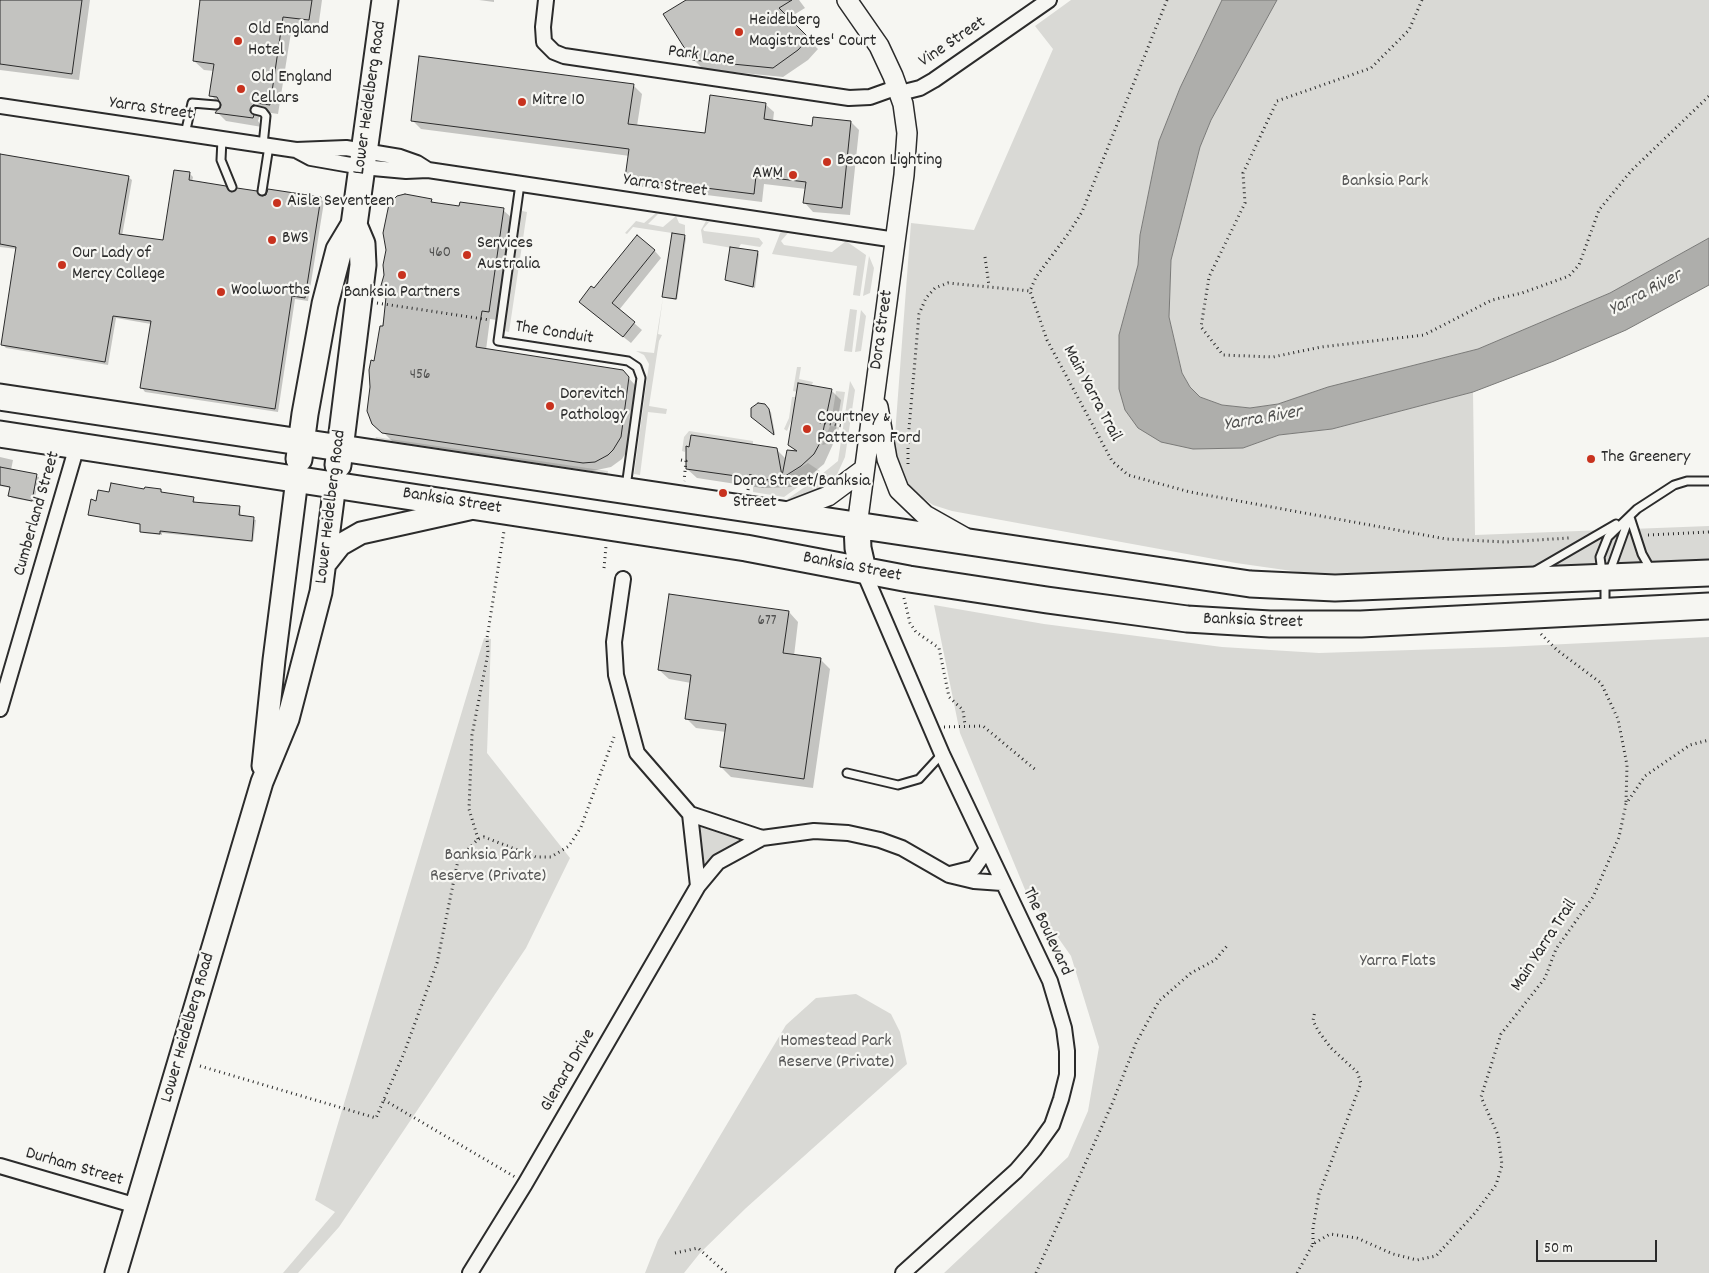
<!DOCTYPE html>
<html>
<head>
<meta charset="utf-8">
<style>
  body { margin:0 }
  #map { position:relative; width:1709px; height:1273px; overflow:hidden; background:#f6f6f2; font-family:Dekko,sans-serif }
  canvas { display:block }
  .scale { position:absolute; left:1536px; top:1240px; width:121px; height:22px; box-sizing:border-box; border:2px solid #2b2b2b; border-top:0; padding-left:6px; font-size:15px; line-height:18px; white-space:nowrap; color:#2b2b2b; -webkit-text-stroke:4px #f6f6f2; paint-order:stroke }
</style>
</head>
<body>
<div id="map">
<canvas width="1709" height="1273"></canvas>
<div class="scale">50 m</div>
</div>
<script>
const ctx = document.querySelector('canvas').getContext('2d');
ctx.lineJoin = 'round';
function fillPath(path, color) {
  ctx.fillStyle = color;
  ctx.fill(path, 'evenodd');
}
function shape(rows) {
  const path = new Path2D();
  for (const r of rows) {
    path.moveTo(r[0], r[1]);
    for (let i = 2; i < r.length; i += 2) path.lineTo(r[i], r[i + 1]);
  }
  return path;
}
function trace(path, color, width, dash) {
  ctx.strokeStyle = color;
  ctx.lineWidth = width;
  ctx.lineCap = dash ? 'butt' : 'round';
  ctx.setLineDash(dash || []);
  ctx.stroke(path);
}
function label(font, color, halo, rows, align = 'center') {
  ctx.font = font + ' Dekko,sans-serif';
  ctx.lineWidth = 4.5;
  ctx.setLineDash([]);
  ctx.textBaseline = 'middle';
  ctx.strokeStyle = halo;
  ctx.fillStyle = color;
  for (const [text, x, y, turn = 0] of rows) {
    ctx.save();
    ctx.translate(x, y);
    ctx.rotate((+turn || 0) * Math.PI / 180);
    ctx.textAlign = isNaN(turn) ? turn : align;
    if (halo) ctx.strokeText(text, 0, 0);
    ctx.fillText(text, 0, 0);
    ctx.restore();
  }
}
const green = shape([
  [1071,0,1222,0,1180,88,1159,141,1140,235,1138,265,1119,335,1243,448,1279,435,1332,429,1473,392,1475,535,1709,526,1709,560,1430,573,1313,574,1236,563,952,511,933,505,910,489,899,470,894,448,911,223,974,230,1053,49,1035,26],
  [1277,0,1709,0,1709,238,1610,293,1478,349,1328,387,1278,404,1250,408,1222,405,1200,397,1190,387,1182,373,1169,317,1171,260,1200,147,1211,120],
  [522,211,527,212,509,332,504,331],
  [656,213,658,214,648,224,663,227,676,216,679,223,685,225,685,235,633,227,627,234,625,233,636,221,644,223],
  [706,221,709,222,703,229,704,231,759,238,763,243,760,247,741,244,738,249,703,243,701,230],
  [781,231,788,233,781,241,784,245,832,252,846,241,866,255,860,296,853,295,857,266,772,254],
  [869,256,874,268,870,293,863,296],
  [663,297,658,334,662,335,659,341,649,406,667,409,666,414,648,412,640,475,634,474,649,364,644,355,636,351,654,353],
  [850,309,857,310,852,352,844,351],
  [861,310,866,316,861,351,855,352],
  [797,367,801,367,799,379,813,382,812,385,798,383,797,392,793,391],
  [850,381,855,390,845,457,835,479,826,489,817,478,838,461],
  [836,391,845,392,840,424,831,422],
  [792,397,796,397,794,414,787,431,784,429,789,418],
  [830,426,839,427,837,442,822,445],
  [689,431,753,441,753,451,751,444,692,435,689,447,686,447,685,452,682,451,684,437],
  [376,437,608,471,607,476,375,441],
  [808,463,820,471,784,497,753,492,753,481,783,478],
  [815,480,824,491,791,503,726,495,726,492,786,500],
  [934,605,1044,624,1222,647,1319,653,1504,647,1709,637,1709,1273,944,1273,1068,1157,1088,1111,1099,1047,1071,956,1026,892,960,733],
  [484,638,491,639,487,753,570,858,526,948,339,1227,298,1273,283,1273,335,1212,315,1200],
  [695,819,753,838,701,877],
  [856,994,891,1014,900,1032,907,1064,746,1208,700,1253,684,1273,645,1273,658,1240,786,1025,816,998]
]);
const water = shape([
  [1222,0,1277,0,1211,120,1200,147,1171,260,1169,317,1182,373,1190,387,1200,397,1222,405,1250,408,1278,404,1328,387,1478,349,1610,293,1709,238,1709,285,1626,330,1554,361,1473,392,1332,429,1279,435,1243,448,1193,449,1161,442,1138,428,1125,410,1119,389,1119,335,1138,265,1140,235,1159,141,1180,88,1222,0]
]);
const shadow = shape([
  [0,0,90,0,79,80,0,70],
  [202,0,322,0,318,29,292,26,278,114,265,112,260,115,258,121,262,127,226,121,217,112,224,105,220,105,211,95,214,71,204,70,194,61],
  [479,0,494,0,494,2],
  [688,0,799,0,805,8,787,19,818,49,808,60,783,77,703,69,693,59],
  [633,85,642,94,637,126,706,135,765,104,774,112,773,121,813,127,851,122,859,130,850,215,813,212,805,203,806,189,764,184,762,202,635,186,627,177,630,156,421,129,412,120],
  [0,155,128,177,132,180,122,236,164,242,189,173,193,177,192,182,231,193,262,198,320,198,324,202,308,301,295,299,278,412,145,392,142,388,151,324,116,318,108,365,6,348,2,344,17,249,0,247],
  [431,200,435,204,460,207,503,210,512,218,497,320,490,319,486,350,622,371,637,387,627,451,622,459,611,467,592,471,392,441,371,420,375,362,387,301,381,295],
  [684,236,686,238,677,300,666,298,664,296],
  [654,250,661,258,619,310,642,330,631,343,588,309,594,290],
  [757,252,759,254,755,288,726,280],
  [831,390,841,400,834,442,824,464,806,479,792,487,762,488,697,478,687,469,776,449,786,459,798,453,789,444],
  [764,405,771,412,775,434,755,419],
  [0,457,13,460,11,470,39,477,34,502,12,498,10,496,11,488,0,486],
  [161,490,163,494,194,498,195,504,240,507,241,517,256,520,253,542,162,533,162,535,143,533,142,525,89,515,97,502,111,493],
  [789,612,798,622,794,656,820,659,830,669,813,788,731,777,721,767,726,732,696,728,686,718,691,683,669,679,659,670]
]);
const building = shape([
  [0,0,82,0,72,74,0,64,0,0],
  [200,0,312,0,309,20,283,17,270,105,256,103,252,106,250,111,254,115,253,118,215,113,221,105,217,97,209,96,214,64,193,61,200,0],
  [686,0,792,0,779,8,809,38,798,50,773,68,692,60,663,14,686,0],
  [419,56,634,84,628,124,705,133,710,95,766,103,764,119,812,126,813,117,851,121,842,208,803,203,806,182,756,176,754,194,625,178,629,149,411,121,419,56],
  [0,154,129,176,119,234,163,240,174,170,190,172,189,180,226,186,231,192,237,188,257,191,262,196,266,195,268,189,321,197,305,298,292,296,275,409,140,388,151,321,113,316,105,362,1,345,16,247,0,244,0,154],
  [405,194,432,199,431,202,459,206,460,202,504,208,489,312,482,311,476,347,623,370,629,377,621,437,613,450,608,455,595,462,583,463,382,433,372,424,367,411,370,387,369,370,371,360,374,361,380,326,383,326,386,297,380,295,380,289,384,275,383,265,386,250,383,233,389,204,397,196,405,194],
  [672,233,685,235,676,299,662,297,672,233],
  [637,235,655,250,612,303,635,322,623,337,579,302,591,286,594,288,637,235],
  [730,247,758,251,753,287,725,280,730,247],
  [798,383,832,389,821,441,814,454,801,466,782,478,765,480,686,469,686,446,689,447,691,435,777,448,782,476,787,450,797,451,788,445,798,383],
  [758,403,765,404,769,409,774,435,751,417,751,408,758,403],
  [0,467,37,474,32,501,8,496,10,487,0,485,0,467],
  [111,483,144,489,145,487,161,489,161,492,194,497,193,502,240,506,239,515,254,517,252,541,160,531,160,534,140,532,140,524,88,515,91,499,96,501,98,490,109,492,111,483],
  [669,594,789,611,783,653,821,658,804,779,720,767,726,724,685,719,691,675,658,670,669,594]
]);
const path = shape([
  [1167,0,1082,212,1068,234,1036,277,1030,291,1047,340,1112,461,1128,475,1190,492,1446,539,1506,542,1569,538],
  [1422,0,1409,30,1371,68,1277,101,1243,173,1245,203,1209,277,1201,327,1223,355,1273,357,1321,347,1424,335,1492,300,1522,293,1569,276,1579,265,1599,210,1631,171,1709,96],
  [985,257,989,286],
  [377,303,490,320],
  [820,422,842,426],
  [681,460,686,461,684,481],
  [908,464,908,440,919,314,926,298,935,288,948,283,1030,291],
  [748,490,751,473],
  [1648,535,1709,532],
  [604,568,606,546],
  [904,598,910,623,916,632,939,648,949,697,963,710,965,725],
  [1541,634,1557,650,1601,683,1618,719,1627,765,1626,803],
  [944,727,983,726,1037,771],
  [478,839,469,809,472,735,488,653,487,638,504,531],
  [200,1066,376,1118,404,1053,437,963,458,860,478,839,484,837,536,857,551,857,569,846,581,827,614,737],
  [384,1100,515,1177],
  [1313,1244,1313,1228,1319,1194,1361,1083,1357,1072,1331,1048,1319,1032,1313,1021,1315,1010],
  [675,1253,698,1248,726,1273],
  [1036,1273,1112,1104,1136,1043,1159,1001,1191,973,1215,960,1227,946],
  [1297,1273,1313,1244,1330,1234,1357,1238,1393,1254,1417,1260,1436,1256,1475,1213,1496,1185,1502,1165,1498,1135,1481,1097,1501,1034,1545,978,1556,949,1593,897,1619,837,1626,804,1645,776,1690,745,1709,740]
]);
const lane = shape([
  [255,110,263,112,266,116,263,145],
  [185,134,192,103,216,105],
  [222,139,221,160,232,187],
  [520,184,498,341,628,361,637,367,641,378,626,487],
  [262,191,269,146],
  [1630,517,1642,554,1651,570],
  [1535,571,1616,524],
  [1610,571,1629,518],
  [1602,572,1600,557,1608,537,1637,509,1674,485,1687,481,1709,481],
  [1605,582,1605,608],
  [847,773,898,785,919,779,942,754]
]);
const street = shape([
  [546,0,543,27,544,42,554,52,564,56,849,98,870,97,898,87],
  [900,93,920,88,934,80,1049,0],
  [0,106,296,150,346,148,400,157,417,163,428,170],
  [296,150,311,158,362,167,406,171,428,170,896,240],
  [863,570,942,754,1050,981,1064,1028,1067,1051,1067,1075,1061,1099,1052,1125,1034,1150,1016,1171,903,1273],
  [623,579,614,642,616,675,637,753,690,814,762,838],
  [0,709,77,446],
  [690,814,698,886],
  [950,874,974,868,987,849],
  [0,1166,137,1206],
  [470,1273,525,1184,698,886,718,862,762,838,814,831,848,833,880,840,902,848,949,875,974,881,1002,883]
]);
const secondary = shape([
  [847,0,879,46,893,76,903,104,907,133,904,175,857,526],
  [878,407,887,459,899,490,925,515,964,537],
  [784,513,828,496,863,470]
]);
const primary = shape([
  [325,564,340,545,361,533,469,509],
  [263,766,274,660,297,479],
  [116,1273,262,782,288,719,321,592,335,484]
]);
const highway = shape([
  [0,397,1250,584,1335,588,1709,573],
  [0,434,746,548,909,579,1047,600,1187,619,1270,624,1361,624,1709,606],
  [299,459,305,414,325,304,339,250,354,225,385,0],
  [338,465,363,265,362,244,354,225],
  [857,526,858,548,863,570]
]);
const markers = [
  [739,32,5,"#c8321e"],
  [238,41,5,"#c8321e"],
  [241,89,5,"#c8321e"],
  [522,102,5,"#c8321e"],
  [827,162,5,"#c8321e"],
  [793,175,5,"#c8321e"],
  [277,203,5,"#c8321e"],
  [272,240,5,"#c8321e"],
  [467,255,5,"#c8321e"],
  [62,265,5,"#c8321e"],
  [402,275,5,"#c8321e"],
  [221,292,5,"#c8321e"],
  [550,406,5,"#c8321e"],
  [807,429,5,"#c8321e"],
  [1591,459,5,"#c8321e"],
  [723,493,5,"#c8321e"]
];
const numberNames = [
  ["460",440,254],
  ["456",420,376],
  ["677",767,622]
];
const poiNames = [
  ["Heidelberg",749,22],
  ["Magistrates' Court",749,43],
  ["Old England",248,31],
  ["Hotel",248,52],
  ["Old England",251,79],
  ["Cellars",251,100],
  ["Mitre 10",532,102],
  ["Beacon Lighting",837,162],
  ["AWM",783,175,"right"],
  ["Aisle Seventeen",287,203],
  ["BWS",282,240],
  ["Services",477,245],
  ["Australia",477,266],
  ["Our Lady of",72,255],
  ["Mercy College",72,276],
  ["Woolworths",231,292],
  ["Banksia Partners",402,294,"center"],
  ["Dorevitch",560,396],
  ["Pathology",560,417],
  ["Courtney &",817,419],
  ["Patterson Ford",817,440],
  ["The Greenery",1601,459],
  ["Dora Street/Banksia",733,483],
  ["Street",733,504]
];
const streetNames = [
  ["Vine Street",953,43,-34],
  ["Park Lane",701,57,8],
  ["Lower Heidelberg Road",371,98,-82],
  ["Yarra Street",151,110,8],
  ["Yarra Street",665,187,8],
  ["Dora Street",883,330,-82],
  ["The Conduit",554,334,9],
  ["Main Yarra Trail",1091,394,62],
  ["Banksia Street",452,502,9],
  ["Lower Heidelberg Road",332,507,-83],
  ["Cumberland Street",38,514,-74],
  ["Banksia Street",852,568,11],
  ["Banksia Street",1253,622,2],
  ["The Boulevard",1046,932,65],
  ["Main Yarra Trail",1545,946,-57],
  ["Lower Heidelberg Road",189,1028,-74],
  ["Glenard Drive",569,1071,-60],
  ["Durham Street",74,1168,16]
];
const parkNames = [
  ["Banksia Park",1385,183],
  ["Banksia Park",488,857],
  ["Reserve (Private)",488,878],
  ["Yarra Flats",1398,963],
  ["Homestead Park",836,1043],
  ["Reserve (Private)",836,1064]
];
const waterNames = [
  ["Yarra River",1646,294,-28],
  ["Yarra River",1263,420,-10]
];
fillPath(green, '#d9d9d5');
fillPath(water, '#aeaeab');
trace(water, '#7a7a78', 1);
fillPath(shadow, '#0003');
fillPath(building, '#c3c3c0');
trace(building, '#2b2b2b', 1);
trace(lane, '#2b2b2b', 11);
trace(street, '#2b2b2b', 18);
trace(secondary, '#2b2b2b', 22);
trace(primary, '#2b2b2b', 25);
trace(highway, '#2b2b2b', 29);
trace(path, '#2b2b2b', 3, [1, 4]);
trace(lane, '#f6f6f2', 7);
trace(street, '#f6f6f2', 14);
trace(secondary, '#f6f6f2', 19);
trace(primary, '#f6f6f2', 21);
trace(highway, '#f6f6f2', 25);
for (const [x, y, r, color] of markers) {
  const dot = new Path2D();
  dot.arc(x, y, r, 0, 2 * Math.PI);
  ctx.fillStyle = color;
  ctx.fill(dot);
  trace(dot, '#f6f6f2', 2);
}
label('15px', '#515150', null, numberNames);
label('18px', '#2b2b2b', '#f6f6f2', poiNames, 'left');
label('18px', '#2b2b2b', '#f6f6f2', streetNames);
label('18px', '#565656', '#f6f6f2', parkNames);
label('italic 19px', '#525251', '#f6f6f2', waterNames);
</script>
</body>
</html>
